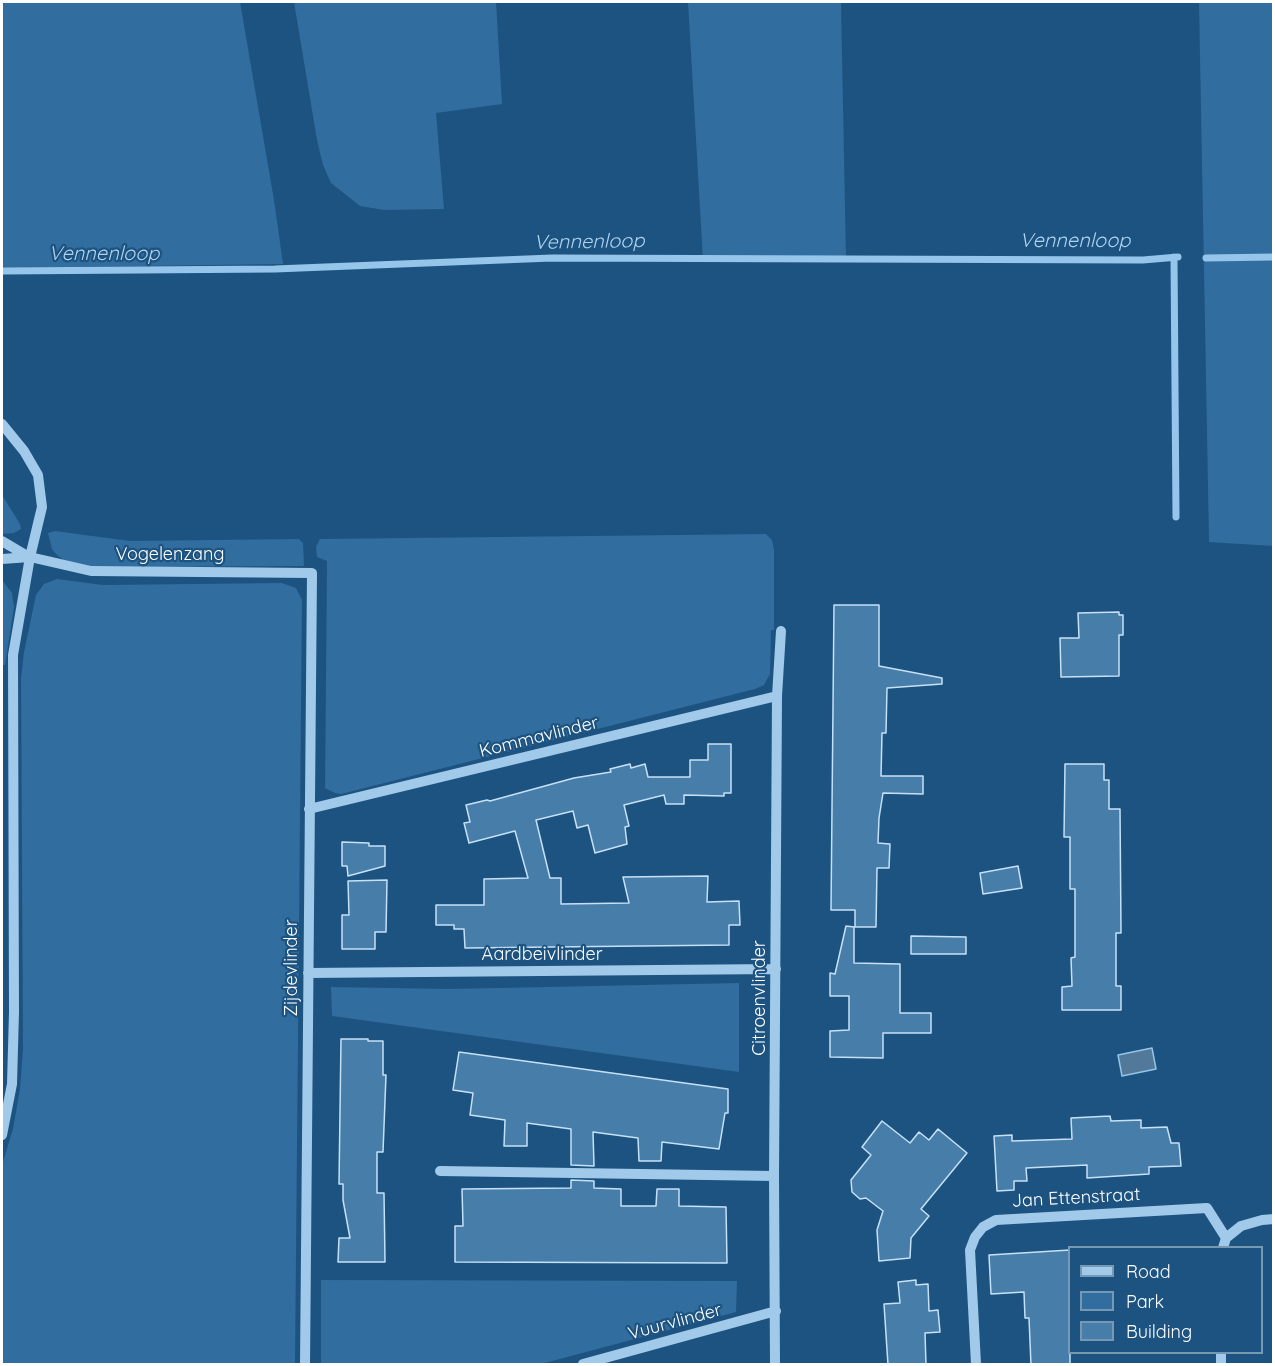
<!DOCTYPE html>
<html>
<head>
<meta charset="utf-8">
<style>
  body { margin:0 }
  #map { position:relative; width:1275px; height:1366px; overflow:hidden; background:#1d5380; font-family:Quicksand,sans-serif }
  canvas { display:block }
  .frame { position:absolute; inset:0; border:3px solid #fff; pointer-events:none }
  .legend { position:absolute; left:1068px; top:1246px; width:195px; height:108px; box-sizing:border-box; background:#1d5380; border:2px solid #7798b3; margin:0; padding:8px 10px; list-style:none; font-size:18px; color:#fff }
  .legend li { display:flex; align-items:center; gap:12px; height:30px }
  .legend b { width:30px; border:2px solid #7798b3 }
</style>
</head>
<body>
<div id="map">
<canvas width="1275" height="1366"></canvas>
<div class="frame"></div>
<ul class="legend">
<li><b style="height:8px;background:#a1c9e9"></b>Road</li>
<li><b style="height:16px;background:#316d9e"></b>Park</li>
<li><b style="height:16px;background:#467da9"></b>Building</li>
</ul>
</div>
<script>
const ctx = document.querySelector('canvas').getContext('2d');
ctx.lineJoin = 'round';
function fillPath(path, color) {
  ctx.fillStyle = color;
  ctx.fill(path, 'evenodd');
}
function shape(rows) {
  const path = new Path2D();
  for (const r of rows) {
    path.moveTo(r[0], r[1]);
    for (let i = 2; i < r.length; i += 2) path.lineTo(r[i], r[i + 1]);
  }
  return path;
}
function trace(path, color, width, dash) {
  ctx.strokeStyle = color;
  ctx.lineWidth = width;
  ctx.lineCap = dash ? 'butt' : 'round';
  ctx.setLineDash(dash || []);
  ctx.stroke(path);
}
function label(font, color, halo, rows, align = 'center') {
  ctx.font = font + ' Quicksand,sans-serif';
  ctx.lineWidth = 4.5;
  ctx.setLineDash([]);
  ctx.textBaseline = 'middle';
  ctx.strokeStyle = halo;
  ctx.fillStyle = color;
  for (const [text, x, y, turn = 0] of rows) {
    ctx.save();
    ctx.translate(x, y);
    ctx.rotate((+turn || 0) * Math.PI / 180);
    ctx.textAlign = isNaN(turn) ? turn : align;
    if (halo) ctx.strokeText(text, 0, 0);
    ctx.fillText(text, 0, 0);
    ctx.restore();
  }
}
const green = shape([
  [2,2,240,2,274,200,283,264,2,268],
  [294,2,496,2,502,104,436,113,444,209,384,210,360,206,331,183,323,165,317,140],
  [688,2,841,2,846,259,703,260],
  [1199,2,1273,2,1273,546,1209,542],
  [2,495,20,524,21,529,14,533,2,534],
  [55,531,130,541,299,539,303,543,304,566,93,567,64,560,57,555,52,549,48,533],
  [766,534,772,540,774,550,774,630,771,630,770,674,764,685,755,689,341,794,335,793,325,788,327,561,317,557,316,547,320,539],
  [57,579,103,585,282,583,296,588,302,600,295,1364,2,1364,2,1165,13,1129,20,1089,23,1049,21,679,24,652,36,595,44,584],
  [2,580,12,593,14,607,5,665,2,665],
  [739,983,739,1072,332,1016,331,987,451,989],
  [321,1280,737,1281,736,1312,541,1364,321,1364]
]);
const water = shape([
  [1152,1048,1156,1069,1122,1076,1118,1055,1152,1048]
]);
const stream = shape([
  [1174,257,1176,517],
  [1206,258,1274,257],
  [2,271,275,269,552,258,1143,260,1178,257]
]);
const building = shape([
  [834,605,879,605,879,666,942,678,942,684,887,688,886,733,882,733,881,776,923,776,923,794,883,793,879,818,878,843,890,844,889,868,877,868,876,927,855,927,855,910,831,910,834,605],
  [1119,612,1119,615,1123,615,1123,635,1119,635,1119,676,1061,677,1060,638,1079,638,1078,613,1119,612],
  [708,744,731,744,731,793,724,793,724,796,684,795,684,804,666,804,664,795,624,805,629,826,625,827,627,844,595,853,588,825,577,828,573,811,536,820,550,878,561,878,561,904,629,903,623,877,708,876,707,902,739,901,740,925,729,925,729,945,465,948,464,929,454,929,454,925,436,925,436,905,484,905,484,879,528,878,515,831,469,843,464,823,470,822,466,805,487,800,490,801,574,778,611,772,610,769,630,764,631,768,645,764,648,777,690,777,690,760,708,760,708,744],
  [1065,764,1104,764,1104,780,1109,780,1109,809,1120,809,1121,933,1116,933,1116,986,1121,986,1121,1010,1062,1010,1062,987,1072,986,1071,958,1075,957,1075,889,1070,889,1070,837,1064,837,1065,764],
  [342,842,369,843,369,846,385,846,385,866,348,876,347,866,342,866,342,842],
  [1018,866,1022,888,983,894,980,873,1018,866],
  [387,880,386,932,375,932,375,949,342,949,342,915,349,915,348,881,387,880],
  [846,926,854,927,854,963,900,964,900,1013,931,1013,931,1033,883,1033,883,1058,830,1057,830,1031,849,1030,849,996,830,996,830,973,835,974,846,926],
  [911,936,966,937,966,954,911,954,911,936],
  [341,1039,368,1039,368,1041,383,1041,383,1075,386,1075,383,1152,377,1152,377,1193,384,1193,385,1262,338,1262,339,1238,350,1238,343,1200,343,1184,339,1184,341,1039],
  [459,1052,728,1089,728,1113,725,1113,719,1149,662,1142,661,1161,639,1161,638,1138,593,1132,594,1166,571,1165,571,1129,527,1123,527,1146,504,1146,505,1120,470,1115,473,1093,453,1090,459,1052],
  [1110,1116,1111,1121,1141,1120,1141,1128,1167,1127,1171,1143,1179,1143,1181,1166,1149,1167,1149,1174,1087,1178,1087,1165,1026,1168,1027,1181,1014,1181,1014,1190,997,1191,994,1136,1012,1135,1012,1141,1072,1139,1071,1118,1110,1116],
  [882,1121,910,1143,919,1132,929,1140,938,1129,967,1153,921,1209,929,1216,911,1238,910,1258,879,1261,877,1230,883,1211,866,1198,860,1199,852,1192,851,1180,871,1155,862,1147,882,1121],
  [571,1180,594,1181,594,1188,621,1189,621,1206,656,1206,657,1189,679,1189,679,1206,726,1207,727,1263,455,1262,455,1226,463,1226,462,1189,571,1188,571,1180],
  [1070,1250,1070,1365,1031,1365,1029,1318,1025,1318,1024,1292,991,1294,989,1255,1070,1250],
  [916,1280,916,1285,928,1284,929,1311,938,1310,940,1332,925,1333,926,1365,888,1365,884,1304,900,1303,898,1282,916,1280]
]);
const minor = shape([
  [2,424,24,451,38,475,42,507,30,557,13,655,14,1012,12,1084,2,1135],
  [2,541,29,557],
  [2,559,30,557,91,571,312,573,305,1364],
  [309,809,777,696],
  [308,973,776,969],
  [440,1171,774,1176],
  [1223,1248,1226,1238,1241,1226,1262,1220,1274,1219],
  [1221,1352,1221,1364],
  [583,1364,776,1311],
  [775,1364,774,1176,777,696,781,631],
  [976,1364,970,1250,975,1237,983,1227,996,1220,1207,1208,1226,1238]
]);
const streetNames = [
  ["Vogelenzang",170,555],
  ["Kommavlinder",539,737,-14],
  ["Aardbeivlinder",542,955],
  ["Zijdevlinder",292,968,-90],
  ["Citroenvlinder",760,998,-90],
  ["Jan Ettenstraat",1076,1198,-3],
  ["Vuurvlinder",675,1322,-15]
];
const waterNames = [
  ["Vennenloop",1075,241],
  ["Vennenloop",589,242,-1],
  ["Vennenloop",104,254]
];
fillPath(green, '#316d9e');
fillPath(water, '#52799a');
trace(water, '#95c5ea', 1.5);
trace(stream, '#95c5ea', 7);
fillPath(building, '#467da9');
trace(building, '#c6e1f7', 1.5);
trace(minor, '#a1c9e9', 10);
label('18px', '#fff', '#1d5380', streetNames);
label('italic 20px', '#add3f0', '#1d5380', waterNames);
</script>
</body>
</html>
